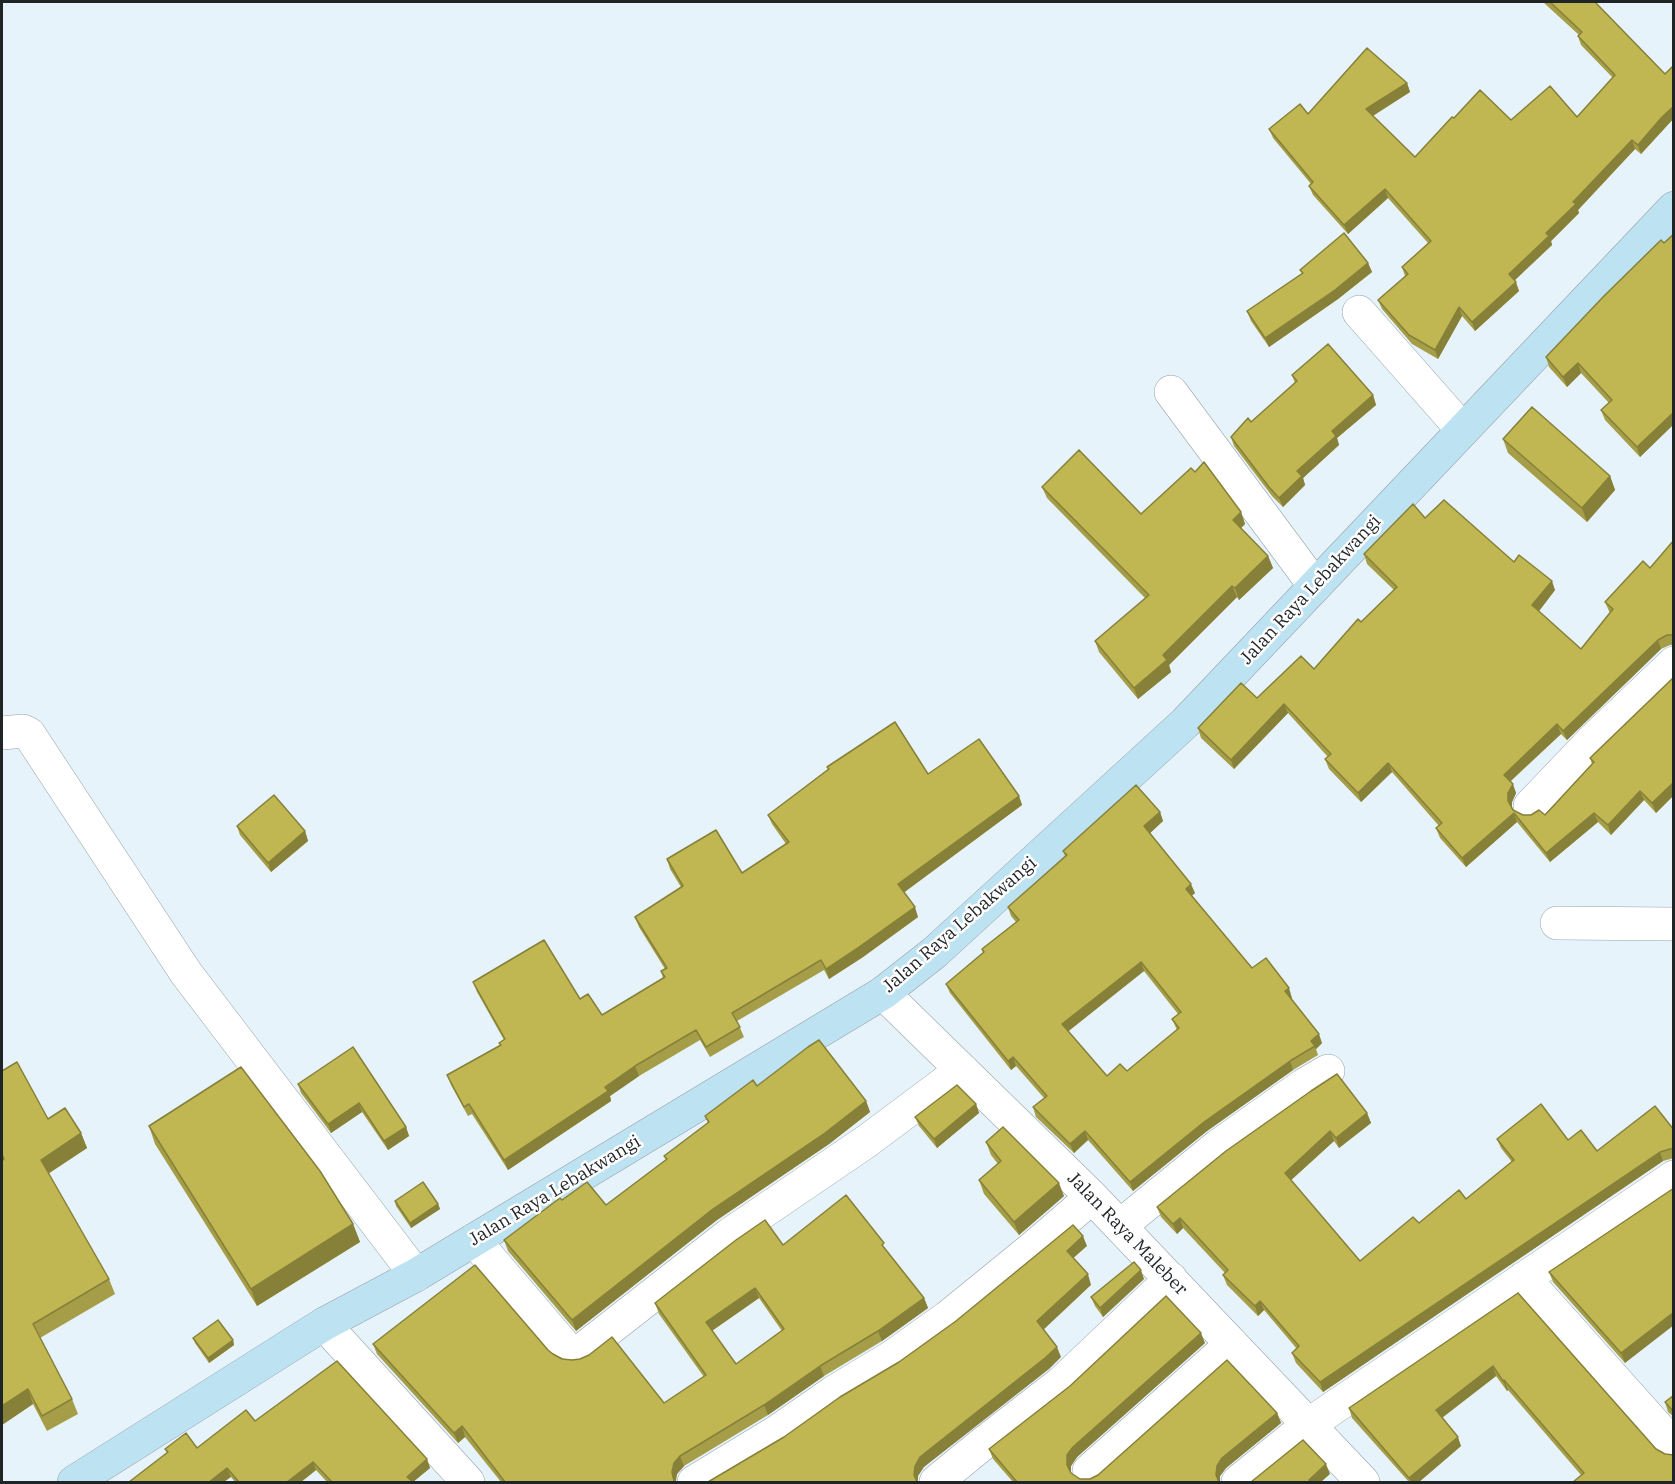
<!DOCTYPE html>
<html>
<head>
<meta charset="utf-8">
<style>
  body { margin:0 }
  #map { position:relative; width:1675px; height:1484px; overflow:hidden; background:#e7f3fa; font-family:"IBM Plex Serif",serif }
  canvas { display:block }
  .frame { position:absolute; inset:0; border:3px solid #1f2427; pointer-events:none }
</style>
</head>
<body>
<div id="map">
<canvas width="1675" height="1484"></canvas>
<div class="frame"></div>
</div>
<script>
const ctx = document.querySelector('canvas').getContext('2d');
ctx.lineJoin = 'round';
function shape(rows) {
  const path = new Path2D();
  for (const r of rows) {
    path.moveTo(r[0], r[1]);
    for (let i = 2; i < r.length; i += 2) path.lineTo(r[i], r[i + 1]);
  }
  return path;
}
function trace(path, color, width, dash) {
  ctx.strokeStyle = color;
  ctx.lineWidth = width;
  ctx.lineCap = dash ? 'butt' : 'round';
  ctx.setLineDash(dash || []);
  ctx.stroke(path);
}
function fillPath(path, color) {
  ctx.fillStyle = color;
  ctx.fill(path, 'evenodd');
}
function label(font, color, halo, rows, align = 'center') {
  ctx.font = font + ' "IBM Plex Serif",serif';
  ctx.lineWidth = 5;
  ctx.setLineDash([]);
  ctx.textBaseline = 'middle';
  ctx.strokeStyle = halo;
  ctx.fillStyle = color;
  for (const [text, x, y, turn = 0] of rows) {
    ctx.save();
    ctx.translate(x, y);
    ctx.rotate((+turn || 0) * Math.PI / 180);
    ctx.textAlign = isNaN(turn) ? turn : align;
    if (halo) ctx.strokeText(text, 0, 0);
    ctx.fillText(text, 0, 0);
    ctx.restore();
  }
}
const minor = shape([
  [1359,312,1462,429],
  [1171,392,1315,586],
  [2,733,23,731,29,734,186,973,416,1275],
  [1530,806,1594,739,1674,663],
  [1557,923,1674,924],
  [883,993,1092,1197,1363,1482],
  [1120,1226,1218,1146,1304,1085,1328,1071],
  [474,1240,566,1348,574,1352,581,1351,729,1235,867,1141,962,1070],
  [1524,1278,1674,1446],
  [324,1324,468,1482],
  [1089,1471,1232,1344],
  [694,1482,778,1431,834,1392,892,1357,948,1317,1034,1247,1092,1197],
  [936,1482,980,1446,1061,1383,1171,1279],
  [1238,1482,1308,1425,1674,1177]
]);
const secondary = shape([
  [74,1482,324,1324,416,1275,883,993,934,953,1185,723,1674,208]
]);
const wall = shape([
  [1543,2,1595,2,1665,74,1674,65,1674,118,1641,154,1635,149,1578,210,1579,213,1551,241,1552,245,1514,280,1519,291,1475,331,1462,316,1438,359,1412,344,1382,309,1378,300,1405,276,1402,267,1428,243,1388,198,1348,234,1313,195,1309,186,1311,184,1273,138,1269,129,1308,114,1407,83,1410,92,1373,116,1415,157,1454,118,1511,120,1577,117,1613,78,1581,45,1578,36,1579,35],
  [1674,234,1674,424,1640,457,1605,420,1601,410,1609,403,1581,373,1567,387,1549,367,1546,357],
  [1368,263,1372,272,1338,299,1269,347,1251,321,1247,311,1302,273,1300,270],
  [1292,375,1373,395,1376,405,1337,438,1339,445,1303,478,1305,485,1283,507,1272,496,1234,446,1231,437,1251,422,1295,383],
  [1503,439,1610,476,1615,490,1587,522,1508,453],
  [1195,472,1241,512,1245,524,1241,528,1268,556,1273,568,1239,600,1237,597,1169,665,1171,672,1138,699,1099,652,1095,641,1145,598,1047,498,1042,487,1141,514],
  [1425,518,1514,562,1555,590,1539,611,1581,649,1610,613,1609,611,1605,602,1650,568,1674,540,1674,645,1670,645,1661,649,1567,740,1561,734,1511,781,1516,793,1512,802,1512,807,1513,810,1523,815,1545,815,1592,764,1590,758,1674,677,1674,795,1656,813,1644,800,1611,835,1598,822,1550,862,1517,822,1466,867,1440,838,1436,828,1439,826,1392,772,1361,802,1329,769,1325,759,1328,757,1288,713,1234,769,1201,738,1198,728,1314,669,1394,590,1367,564,1364,554],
  [827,767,928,774,1019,796,1022,805,904,892,918,917,863,957,829,979,824,970,737,1021,744,1037,710,1057,700,1040,639,1076,610,1096,611,1101,508,1170,472,1114,468,1116,451,1085,447,1075,500,1045,499,1043,504,1040,477,992,473,982,580,999,602,1015,663,978,661,971,665,969,639,927,635,917,681,887,670,869,667,859,742,873,786,844,772,824,768,815,828,769],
  [1160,812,1163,821,1150,833,1195,893,1191,896,1252,968,1292,998,1291,999,1322,1043,1316,1049,1318,1055,1293,1070,1207,1131,1133,1191,1088,1140,1074,1153,1036,1117,1033,1107,1044,1098,1016,1066,1011,1070,950,993,946,984,983,953,982,949,1016,922,1011,916,1008,907,1065,856,1063,851],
  [1144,971,1178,1014,1172,1019,1177,1030,1127,1071,1107,1076,1068,1031],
  [237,826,305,831,308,841,271,872,240,835],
  [353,1047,406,1127,409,1136,388,1150,362,1112,331,1133,301,1093,298,1084],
  [2,1071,48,1119,81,1133,87,1148,48,1174,109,1279,115,1294,40,1338,72,1399,78,1414,47,1431,33,1404,2,1425],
  [757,1086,866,1101,870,1112,829,1144,717,1220,576,1331,508,1251,504,1240,562,1200,606,1205,666,1160,664,1156,708,1123,705,1116],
  [976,1104,979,1113,937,1148,919,1126,915,1117],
  [1367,1113,1371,1123,1339,1148,1334,1141,1291,1180,1360,1261,1419,1223,1466,1199,1512,1162,1501,1148,1497,1139,1568,1140,1597,1151,1674,1130,1674,1158,1663,1161,1323,1392,1296,1363,1292,1353,1297,1349,1264,1310,1258,1316,1227,1285,1223,1275,1225,1273,1183,1228,1177,1234,1161,1217,1157,1207],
  [149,1126,353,1224,360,1242,257,1306,155,1144],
  [986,1142,1064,1196,1019,1235,984,1194,979,1180,998,1164,991,1155],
  [1674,1188,1625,1363,1553,1282,1549,1272],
  [395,1201,438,1204,440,1209,411,1228,396,1206],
  [783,1245,886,1251,924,1298,928,1308,882,1341,824,1376,768,1415,684,1466,677,1474,676,1482,501,1482,465,1437,458,1443,377,1354,373,1344,548,1350,553,1354,664,1403,704,1377,659,1314,655,1303],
  [759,1298,782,1331,736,1364,712,1331],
  [1144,1279,1103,1317,1095,1306,1091,1297],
  [1518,1293,1656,1449,1665,1454,1581,1475,1508,1390,1507,1391,1496,1376,1442,1418,1461,1446,1419,1482,1409,1482,1352,1418,1349,1408],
  [193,1338,233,1340,234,1345,209,1363,195,1343],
  [1205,1343,1077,1457,1071,1466,1071,1473,1080,1479,1090,1479,1277,1413,1281,1423,1226,1468,1220,1476,1220,1482,1013,1482,993,1459,989,1449],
  [1674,1395,1674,1417,1668,1412,1665,1402],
  [255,1421,427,1459,430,1468,413,1482,327,1482,316,1470,301,1482,235,1482,231,1477,167,1453,165,1449,197,1448]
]);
const shadedWall = shape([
  [1407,83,1410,92,1369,118,1366,109],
  [1674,106,1674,118,1641,154,1638,145,1662,117],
  [1632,140,1635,149,1578,210,1579,213,1551,241,1552,245,1512,283,1509,274,1573,202],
  [1385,189,1388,198,1348,234,1344,225],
  [1368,263,1372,272,1338,299,1269,347,1265,338],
  [1516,282,1519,291,1475,331,1472,322],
  [1459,307,1462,316,1438,359,1435,350],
  [1578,363,1581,373,1567,387,1563,377],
  [1373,395,1376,405,1337,438,1339,445,1303,478,1305,485,1283,507,1279,498,1297,471,1332,431],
  [1674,412,1674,424,1640,457,1637,447],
  [1610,476,1615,490,1587,522,1582,508],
  [1241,512,1245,524,1238,531,1233,520],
  [1268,556,1273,568,1239,600,1235,588],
  [1552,581,1555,590,1536,615,1532,605],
  [1232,586,1237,597,1169,665,1171,672,1138,699,1134,688,1163,655],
  [1658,640,1661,649,1567,740,1563,731],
  [1284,704,1288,713,1234,769,1231,760],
  [1557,724,1561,734,1507,784,1504,775],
  [1388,763,1392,772,1361,802,1358,793],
  [1674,782,1674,795,1656,813,1652,803],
  [1513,784,1516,793,1512,802,1512,811,1508,801,1508,793],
  [1640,791,1644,800,1611,835,1608,825],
  [1019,796,1022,805,902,894,898,884],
  [1160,812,1163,821,1148,835,1144,826],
  [1514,813,1517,822,1466,867,1462,858],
  [1594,813,1598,822,1550,862,1546,853],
  [305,831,308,841,271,872,268,863],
  [1191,884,1195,893,1189,898,1186,889],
  [915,907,918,917,863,957,829,979,826,969],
  [1141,962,1144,971,1065,1034,1062,1024],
  [1289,988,1292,998,1288,1000,1285,991],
  [1319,1034,1322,1043,1316,1049,1311,1041],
  [1013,1057,1016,1066,1011,1070,1008,1061],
  [1290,1061,1293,1070,1207,1131,1133,1191,1130,1182,1204,1122],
  [635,1066,639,1076,610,1096,611,1101,508,1170,504,1160,605,1087],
  [866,1101,870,1112,829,1144,717,1220,576,1331,572,1320,713,1209],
  [359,1103,362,1112,331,1133,328,1124],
  [976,1104,979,1113,937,1148,934,1139],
  [1367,1113,1371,1123,1339,1148,1336,1138],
  [406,1127,409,1136,388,1150,384,1141],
  [1085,1131,1088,1140,1074,1153,1070,1144],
  [1330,1131,1334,1141,1288,1183,1285,1173],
  [81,1133,87,1148,46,1175,41,1160],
  [1660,1152,1663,1161,1323,1392,1320,1382],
  [1059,1183,1064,1196,1019,1235,1014,1222],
  [438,1204,440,1209,411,1228,410,1223],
  [1180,1218,1183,1228,1177,1234,1173,1224],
  [353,1224,360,1242,257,1306,251,1289],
  [1083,1236,1087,1246,1070,1261,1067,1251],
  [1141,1270,1144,1279,1103,1317,1100,1308],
  [1088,1274,1091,1285,1041,1332,1037,1321],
  [755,1288,759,1298,710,1332,706,1322],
  [924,1298,928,1308,882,1341,878,1331],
  [1260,1301,1264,1310,1258,1316,1255,1306],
  [1674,1312,1674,1325,1625,1363,1621,1353],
  [1201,1333,1205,1343,1077,1457,1071,1466,1071,1475,1067,1465,1067,1455,1073,1447],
  [233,1340,234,1345,209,1363,208,1358],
  [1057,1347,1061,1357,1049,1369,924,1467,918,1476,918,1482,914,1475,915,1466,920,1457],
  [820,1366,824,1376,768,1415,764,1405],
  [1493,1366,1496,1376,1439,1420,1436,1410],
  [1504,1380,1508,1390,1507,1391,1503,1381],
  [28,1389,33,1404,2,1425,2,1406],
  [1277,1413,1281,1423,1226,1468,1220,1476,1220,1482,1219,1482,1216,1475,1217,1466,1222,1458],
  [462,1426,465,1437,458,1443,454,1433],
  [1458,1437,1461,1446,1419,1482,1411,1482,1409,1478],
  [680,1456,684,1466,677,1474,675,1482,672,1472,674,1463],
  [427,1459,430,1468,413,1482,409,1482,407,1477],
  [313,1462,316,1470,301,1482,287,1482],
  [1326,1464,1330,1474,1321,1482,1310,1482,1309,1480],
  [227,1468,231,1477,224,1482,209,1482]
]);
const building = shape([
  [1550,2,1595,2,1665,74,1674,65,1674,106,1662,117,1638,145,1632,140,1573,202,1576,204,1546,233,1549,236,1509,274,1516,282,1472,322,1459,307,1435,350,1409,335,1378,300,1408,274,1402,267,1431,241,1385,189,1344,225,1309,186,1313,182,1269,129,1300,104,1308,114,1367,48,1407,83,1366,109,1415,157,1452,117,1454,118,1480,90,1511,120,1550,86,1577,117,1615,75,1578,36,1582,32,1550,2],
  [1344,233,1368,263,1335,290,1265,338,1247,311,1303,273,1300,270,1344,233],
  [1674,234,1674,412,1637,447,1601,410,1612,400,1578,363,1563,377,1546,357,1604,296,1661,240,1664,243,1674,234],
  [1328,344,1373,395,1332,431,1336,436,1297,471,1302,476,1279,498,1269,487,1231,437,1248,418,1251,422,1297,381,1292,375,1328,344],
  [1532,407,1610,476,1582,508,1503,439,1532,407],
  [1079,450,1141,514,1191,468,1195,472,1204,462,1241,512,1233,520,1268,556,1235,588,1232,586,1163,655,1167,660,1134,688,1095,641,1149,595,1042,487,1079,450],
  [1444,500,1514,562,1519,555,1552,581,1532,605,1581,649,1613,609,1605,602,1643,561,1650,568,1674,540,1674,635,1667,635,1658,640,1563,731,1557,724,1504,775,1513,784,1508,793,1508,801,1513,810,1523,815,1531,815,1539,810,1545,815,1594,762,1590,758,1674,677,1674,782,1652,803,1640,791,1608,825,1594,813,1546,853,1514,813,1462,858,1436,828,1442,823,1388,763,1358,793,1325,759,1331,754,1284,704,1231,760,1198,728,1241,683,1257,698,1301,656,1314,669,1358,619,1361,622,1397,587,1364,554,1413,504,1425,518,1444,500],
  [895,722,928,774,979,739,1019,796,898,884,915,907,859,947,826,969,821,960,732,1013,740,1027,706,1047,696,1030,635,1066,605,1087,608,1091,504,1160,469,1104,464,1107,447,1075,501,1045,499,1043,505,1039,473,982,544,940,580,999,588,994,602,1015,665,977,661,971,667,968,635,917,683,886,667,859,716,830,742,873,789,842,768,815,829,769,827,767,895,722],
  [1136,785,1160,812,1144,826,1191,884,1186,889,1252,968,1266,958,1289,988,1285,991,1319,1034,1311,1041,1315,1046,1290,1061,1204,1122,1130,1182,1085,1131,1070,1144,1033,1107,1047,1096,1013,1057,1008,1061,946,984,984,952,982,949,1019,920,1008,907,1067,855,1063,851,1136,785],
  [1141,962,1181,1012,1172,1019,1179,1028,1127,1071,1120,1064,1107,1076,1062,1024,1141,962],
  [274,795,305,831,268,863,237,826,274,795],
  [819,1040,866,1101,825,1133,713,1209,572,1320,504,1240,560,1198,562,1200,587,1182,606,1205,667,1159,664,1156,709,1122,705,1116,753,1080,757,1086,808,1047,819,1040],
  [353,1047,406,1127,384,1141,359,1103,328,1124,298,1084,353,1047],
  [17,1062,48,1119,65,1108,81,1133,41,1160,109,1279,33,1324,72,1399,42,1416,28,1389,2,1406,2,1161,4,1159,2,1154,2,1071,17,1062],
  [241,1067,320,1171,353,1224,251,1289,149,1126,241,1067],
  [1337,1074,1367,1113,1336,1138,1330,1131,1285,1173,1360,1261,1413,1217,1419,1223,1459,1190,1466,1199,1514,1160,1497,1139,1541,1104,1568,1140,1581,1130,1597,1151,1655,1106,1674,1130,1674,1149,1670,1149,1660,1152,1320,1382,1292,1353,1299,1346,1260,1301,1255,1306,1223,1275,1228,1270,1180,1218,1173,1224,1157,1207,1226,1151,1311,1091,1337,1074],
  [957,1085,976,1104,934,1139,915,1117,957,1085],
  [1003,1127,1059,1183,1014,1222,979,1180,1001,1161,986,1142,1003,1127],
  [423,1182,438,1204,410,1223,395,1201,423,1182],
  [1674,1188,1674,1312,1621,1353,1549,1272,1674,1188],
  [846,1195,884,1243,882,1245,924,1298,878,1331,820,1366,764,1405,680,1456,674,1463,672,1472,674,1481,676,1482,505,1482,462,1426,454,1433,373,1344,475,1265,548,1350,553,1354,562,1359,572,1360,580,1359,589,1355,612,1337,664,1403,706,1375,655,1303,736,1240,765,1220,783,1245,846,1195],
  [755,1288,784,1329,736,1364,706,1322,755,1288],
  [1073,1225,1083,1236,1067,1251,1088,1274,1037,1321,1057,1347,1045,1358,920,1457,915,1466,914,1475,917,1482,708,1482,784,1437,840,1397,899,1362,956,1321,1073,1225],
  [1134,1262,1141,1270,1100,1308,1091,1297,1134,1262],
  [1518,1293,1656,1449,1665,1454,1674,1455,1674,1482,1573,1482,1584,1473,1504,1380,1503,1381,1493,1366,1436,1410,1458,1437,1409,1478,1349,1408,1518,1293],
  [1166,1296,1201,1333,1073,1447,1067,1455,1067,1465,1071,1473,1080,1479,1090,1479,1098,1475,1227,1360,1277,1413,1222,1458,1217,1466,1216,1475,1219,1482,1017,1482,989,1449,1070,1386,1166,1296],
  [218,1320,233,1340,208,1358,193,1338,218,1320],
  [337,1361,427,1459,407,1477,413,1482,332,1482,313,1462,287,1482,239,1482,227,1468,209,1482,129,1482,168,1452,165,1449,186,1433,197,1448,246,1410,255,1421,337,1361],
  [1674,1395,1674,1412,1665,1402,1674,1395],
  [1303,1440,1326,1464,1309,1480,1311,1482,1251,1482,1303,1440]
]);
const streetNames = [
  ["Jalan Raya Lebakwangi",1311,590,-47],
  ["Jalan Raya Lebakwangi",960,925,-41],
  ["Jalan Raya Lebakwangi",555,1191,-31],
  ["Jalan Raya Maleber",1127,1234,46]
];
trace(minor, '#95a1a8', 34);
trace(secondary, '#95a1a8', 34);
trace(minor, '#fff', 33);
trace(secondary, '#bde2f2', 33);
fillPath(wall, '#a59d47');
fillPath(shadedWall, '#868039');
fillPath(building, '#c0b752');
trace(building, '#868039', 1.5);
label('18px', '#1f2427', '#fefefe', streetNames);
</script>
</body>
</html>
